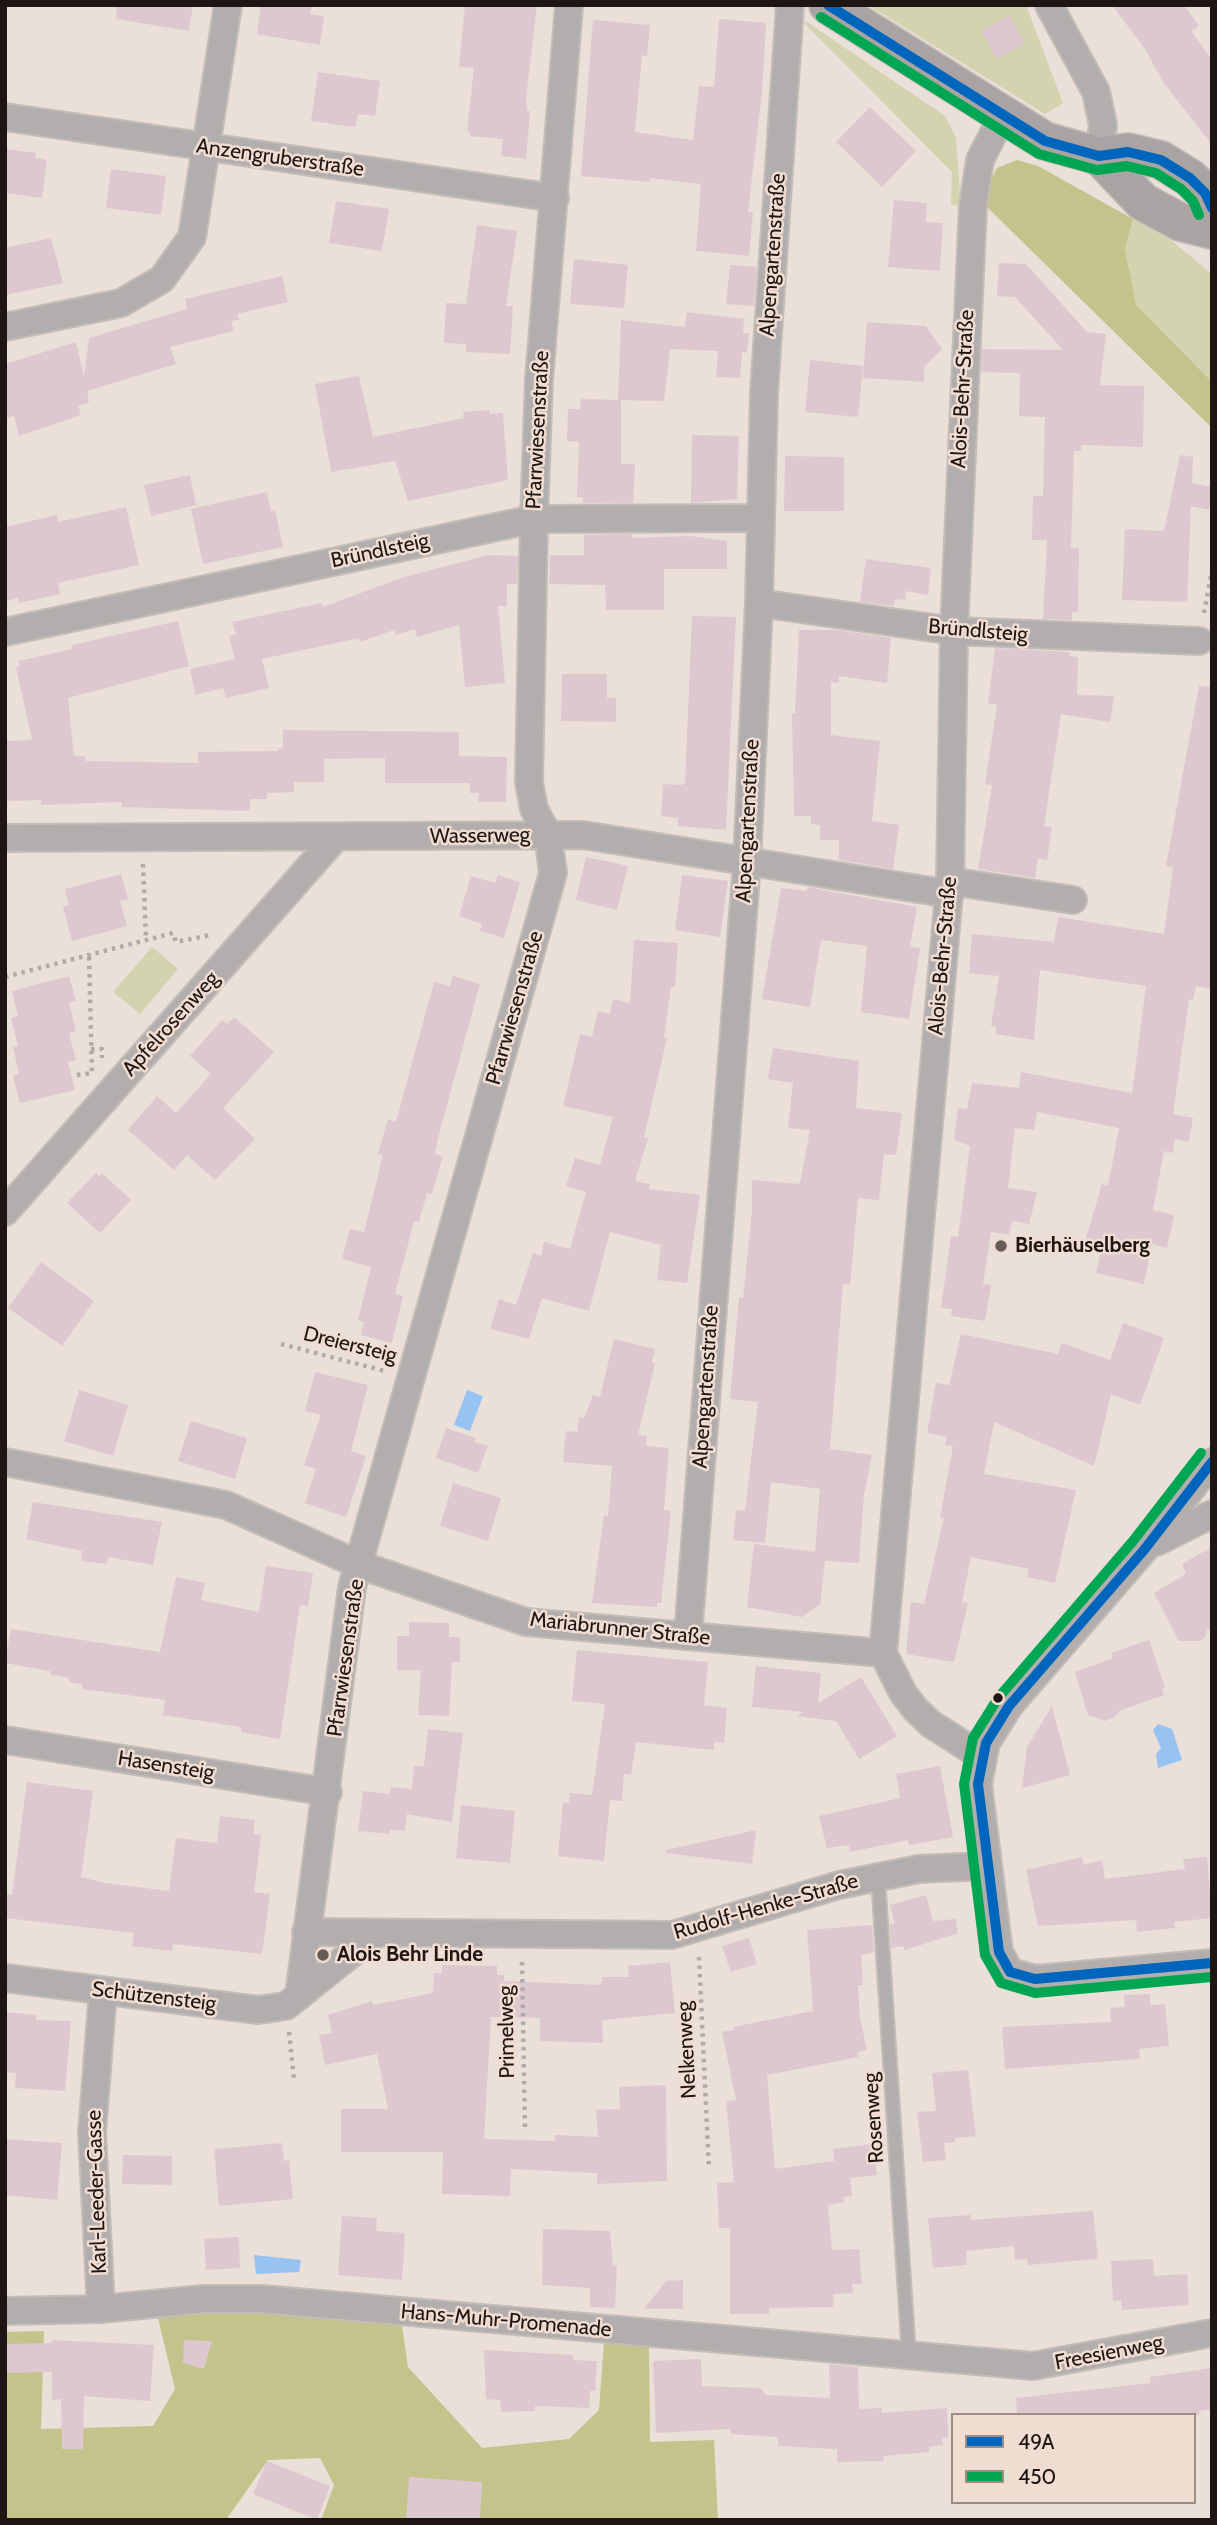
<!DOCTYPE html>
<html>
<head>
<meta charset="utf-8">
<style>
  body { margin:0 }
  #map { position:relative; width:1217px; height:2525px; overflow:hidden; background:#eadfd9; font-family:Cabin,sans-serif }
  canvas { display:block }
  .frame { position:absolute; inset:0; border:7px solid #1d1612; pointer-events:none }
  .legend { position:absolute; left:951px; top:2413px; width:245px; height:91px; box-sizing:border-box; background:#f1dcd2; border:2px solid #9c8d85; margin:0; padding:9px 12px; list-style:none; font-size:21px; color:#1d1612 }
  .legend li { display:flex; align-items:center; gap:14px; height:35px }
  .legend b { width:35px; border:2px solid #9c8d85 }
</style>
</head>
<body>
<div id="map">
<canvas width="1217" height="2525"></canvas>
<div class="frame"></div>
<ul class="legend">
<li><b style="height:9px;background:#0065bd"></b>49A</li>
<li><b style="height:9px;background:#00a651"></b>450</li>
</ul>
</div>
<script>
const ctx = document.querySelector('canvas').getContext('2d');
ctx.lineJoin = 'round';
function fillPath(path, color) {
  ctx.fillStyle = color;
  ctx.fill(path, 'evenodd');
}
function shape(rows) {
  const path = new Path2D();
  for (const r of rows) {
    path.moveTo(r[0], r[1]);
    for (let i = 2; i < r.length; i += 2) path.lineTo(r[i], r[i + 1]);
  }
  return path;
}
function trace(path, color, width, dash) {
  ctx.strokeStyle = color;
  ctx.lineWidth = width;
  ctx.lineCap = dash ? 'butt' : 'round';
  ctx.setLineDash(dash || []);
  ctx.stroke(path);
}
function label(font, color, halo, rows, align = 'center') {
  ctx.font = font + ' Cabin,sans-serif';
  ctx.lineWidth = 5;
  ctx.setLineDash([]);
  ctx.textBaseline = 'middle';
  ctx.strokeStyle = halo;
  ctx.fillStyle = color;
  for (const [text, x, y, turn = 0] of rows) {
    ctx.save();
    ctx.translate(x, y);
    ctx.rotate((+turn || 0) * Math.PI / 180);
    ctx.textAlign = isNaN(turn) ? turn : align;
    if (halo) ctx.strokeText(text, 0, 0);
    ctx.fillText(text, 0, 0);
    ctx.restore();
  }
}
const green = shape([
  [868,5,1026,5,1063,103,1045,114],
  [807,22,945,116,956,138,961,206,951,205,952,172,804,23],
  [1133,219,1172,241,1212,274,1212,382,1136,305,1125,248],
  [152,947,178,969,140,1014,113,992]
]);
const forest = shape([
  [1017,160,1038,166,1133,219,1125,248,1136,305,1212,382,1212,428,985,205,992,178,997,168],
  [251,2308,402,2326,408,2367,482,2448,569,2439,599,2410,604,2342,649,2346,650,2442,714,2440,718,2520,321,2520,334,2485,320,2458,268,2460,226,2520,5,2520,5,2332,44,2331,41,2429,153,2426,175,2389,158,2318]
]);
const water = shape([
  [467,1390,483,1396,470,1431,454,1425],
  [1158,1724,1172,1729,1182,1760,1158,1768,1156,1754,1161,1748,1153,1730],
  [254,2255,301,2260,299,2272,256,2274]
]);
const building = shape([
  [117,5,193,5,189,31,116,19],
  [261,5,312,5,310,14,324,16,320,45,257,34],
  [465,5,537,5,526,99,527,111,530,111,526,159,501,156,503,139,470,136,470,131,467,131,474,68,459,67],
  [1112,5,1184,5,1199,26,1191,31,1212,60,1212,145,1163,82,1145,49],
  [1009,15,1025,43,997,59,981,31],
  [719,19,766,23,762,92,748,212,753,212,749,256,696,251,701,184,650,178,650,182,581,176,593,20,650,25,647,56,642,55,635,132,693,140,699,86,714,87],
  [318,72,380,81,375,116,358,114,355,127,311,121],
  [870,107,916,151,882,187,836,142],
  [5,149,36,153,35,158,47,160,42,198,5,193],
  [111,169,166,176,161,215,106,208],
  [894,200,927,203,926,222,943,223,940,271,888,267],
  [336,201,389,209,382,251,329,243],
  [477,225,517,231,506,306,513,306,510,354,466,352,466,344,444,343,446,303,466,304],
  [51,238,63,283,5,295,5,248],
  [574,259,628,265,624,308,570,304],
  [999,263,1026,264,1087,332,1106,334,1100,385,1144,386,1143,447,1081,445,1081,451,1074,451,1071,548,1079,548,1078,612,1072,612,1072,620,1043,619,1047,540,1032,540,1033,496,1043,496,1045,417,1019,416,1020,373,981,372,982,349,1063,350,1015,297,997,296],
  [730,265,757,267,754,306,726,304],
  [282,276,288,302,237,314,239,320,231,321,234,331,170,347,176,364,87,391,89,402,78,406,81,415,19,436,14,416,5,418,5,364,76,342,84,377,89,338,187,309,185,299],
  [687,312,744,319,743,333,749,333,747,352,742,352,740,378,716,377,718,351,670,349,664,401,621,400,621,464,635,464,633,503,583,503,583,497,577,497,579,442,567,441,568,409,580,409,581,399,618,400,621,320,685,327],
  [867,322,926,326,942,349,924,367,924,382,863,378],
  [810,360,863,366,858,417,805,412],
  [359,376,373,437,464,418,463,412,489,410,490,414,503,413,508,480,408,501,395,461,331,472,315,384],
  [692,435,739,436,737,499,691,503],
  [1180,455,1193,457,1192,483,1212,487,1209,510,1191,506,1187,602,1122,600,1125,529,1164,531],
  [785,456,844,457,844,511,784,511],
  [190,475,196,505,151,516,144,485],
  [267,492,271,511,275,510,283,547,203,564,191,509],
  [126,507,139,565,58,583,60,594,19,603,18,598,5,601,5,527,57,515,58,522],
  [632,534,632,538,690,536,727,541,727,569,664,569,664,610,606,610,605,585,549,584,550,555,584,555,584,535],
  [488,555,518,556,517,584,507,584,507,606,498,606,505,683,465,687,459,625,417,637,415,629,396,635,394,630,360,642,359,638,262,659,269,688,226,698,223,688,195,695,190,669,235,659,229,636,236,634,232,622,322,603,323,607,401,578],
  [866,559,931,568,928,595,906,591,905,600,895,599,894,606,860,602],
  [692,616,736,617,726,830,678,826,678,818,661,816,663,784,681,785,685,783],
  [178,621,189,666,68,698,74,756,85,756,86,761,198,763,198,752,278,751,278,748,283,749,283,730,459,732,459,756,507,757,506,802,478,802,479,793,470,793,470,783,385,783,385,758,324,759,324,782,294,782,294,792,267,793,267,799,250,799,250,811,122,807,122,802,41,805,41,800,5,801,5,741,32,740,16,667,19,667,19,661,73,649,72,645],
  [799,630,837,630,891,638,887,683,839,676,839,683,831,682,831,735,880,741,872,821,899,825,893,869,839,860,839,840,820,840,820,825,811,824,811,816,794,816,792,713,795,713],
  [995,648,1070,652,1070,656,1078,657,1077,695,1114,696,1110,722,1061,714,1044,826,1052,827,1047,860,1038,858,1035,878,978,869,992,785,985,784,997,705,988,703],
  [562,674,607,674,607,698,616,698,616,722,561,721],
  [1199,686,1212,687,1212,989,1196,986,1193,1000,1189,999,1173,1114,1193,1118,1189,1142,1175,1139,1173,1153,1164,1151,1153,1210,1174,1215,1167,1248,1152,1244,1144,1284,1096,1273,1100,1254,1091,1252,1093,1244,1085,1242,1102,1184,1108,1186,1119,1128,1037,1112,1034,1130,1015,1128,1008,1188,1037,1192,1029,1224,1012,1221,1009,1235,991,1232,983,1284,991,1285,985,1321,951,1316,952,1309,941,1308,951,1236,958,1237,970,1146,954,1140,958,1108,967,1109,972,1083,1019,1088,1021,1072,1132,1093,1146,986,1040,970,1034,1040,995,1034,997,1027,991,1026,999,976,969,973,972,934,1054,942,1058,917,1164,934,1173,867,1166,866],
  [586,857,628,866,617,910,576,900],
  [121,874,128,899,120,901,127,926,72,941,63,907,69,905,65,889],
  [498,875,520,882,504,938,480,931,482,924,459,916,471,876,495,883],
  [682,875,728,881,720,937,675,930],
  [807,887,917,907,910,947,920,948,909,1019,861,1012,867,946,821,940,810,1007,762,999,781,888,807,891],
  [634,940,678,943,675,987,671,987,664,1038,667,1038,644,1137,648,1138,635,1181,650,1184,649,1189,700,1195,687,1283,657,1280,661,1245,610,1232,589,1311,542,1298,529,1339,490,1329,499,1299,516,1305,533,1253,541,1256,544,1242,570,1249,586,1192,566,1186,575,1158,600,1165,613,1117,563,1106,580,1034,592,1037,598,1011,610,1014,613,999,630,1003],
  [69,976,76,1001,69,1003,76,1031,69,1033,76,1060,68,1062,75,1090,20,1103,13,1076,19,1074,13,1047,18,1046,11,1018,18,1016,12,991],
  [453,976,480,984,438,1138,435,1154,443,1156,432,1194,427,1193,419,1222,414,1221,395,1294,403,1296,392,1343,361,1335,364,1322,358,1320,371,1267,342,1259,350,1229,364,1232,383,1155,378,1154,388,1119,396,1122,434,982,450,986],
  [234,1017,274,1052,223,1108,255,1139,215,1180,187,1155,174,1170,128,1130,157,1096,176,1113,211,1074,190,1056,222,1020,227,1024],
  [773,1048,859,1061,856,1108,902,1113,896,1155,884,1154,879,1200,858,1198,850,1285,843,1284,830,1449,872,1455,864,1495,859,1563,825,1561,820,1604,802,1617,747,1607,754,1544,815,1552,820,1489,771,1482,765,1543,733,1540,736,1510,745,1511,758,1402,730,1399,739,1297,743,1298,752,1212,752,1180,800,1184,810,1130,788,1128,793,1083,768,1079],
  [96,1173,99,1176,102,1173,131,1200,100,1233,67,1203],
  [41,1262,94,1301,62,1346,8,1308],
  [1123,1323,1164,1338,1140,1405,1111,1394,1094,1466,994,1422,984,1474,1076,1490,1055,1583,1027,1577,1029,1569,971,1557,962,1602,968,1603,954,1662,906,1654,911,1602,924,1604,944,1518,940,1518,953,1446,945,1445,947,1437,927,1433,936,1383,949,1385,961,1334,1058,1354,1062,1343,1110,1360],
  [614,1339,655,1349,652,1362,655,1363,638,1435,647,1436,646,1446,669,1448,664,1510,671,1511,661,1603,657,1603,657,1607,592,1603,604,1515,608,1516,612,1466,563,1462,566,1431,577,1432,579,1417,584,1418,593,1395,600,1397],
  [315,1372,368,1385,351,1451,366,1456,346,1517,305,1503,316,1469,304,1465,321,1415,305,1411],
  [79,1390,128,1405,113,1456,64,1441],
  [191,1421,247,1438,235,1479,178,1461],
  [446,1428,476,1438,474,1442,488,1446,478,1473,436,1458],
  [453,1483,501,1498,488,1541,440,1526],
  [33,1502,162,1522,153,1565,108,1557,107,1564,81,1561,82,1551,26,1539],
  [1212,1547,1212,1634,1208,1628,1205,1637,1200,1641,1179,1641,1154,1593,1186,1574,1182,1564],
  [266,1566,313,1573,308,1606,300,1605,280,1739,241,1732,241,1727,163,1715,165,1700,82,1689,82,1684,69,1682,69,1678,50,1674,50,1671,5,1663,11,1629,160,1652,176,1577,205,1583,201,1600,259,1612],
  [409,1622,449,1623,449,1637,460,1637,460,1662,452,1662,449,1716,418,1715,421,1670,397,1670,397,1636,409,1636],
  [1149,1640,1165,1687,1162,1688,1164,1695,1119,1711,1115,1717,1105,1721,1088,1715,1075,1672,1113,1658,1111,1653],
  [577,1650,708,1662,704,1705,727,1708,724,1743,714,1742,714,1750,636,1742,631,1775,624,1774,622,1801,610,1800,604,1861,558,1856,563,1802,569,1803,570,1793,592,1795,605,1704,572,1701],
  [756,1666,821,1673,818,1703,861,1677,897,1736,859,1759,836,1721,797,1716,803,1712,752,1707],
  [1052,1706,1070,1775,1022,1788,1027,1747],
  [428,1729,463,1733,452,1822,407,1814,405,1831,390,1830,390,1834,358,1831,363,1791,390,1794,391,1787,412,1789,414,1766,424,1766],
  [940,1766,953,1837,909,1845,908,1840,850,1852,849,1845,827,1848,819,1816,900,1798,896,1774],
  [27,1782,93,1791,81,1877,105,1883,169,1891,176,1838,217,1843,220,1816,255,1820,253,1834,261,1835,254,1892,270,1894,262,1954,173,1944,172,1951,132,1946,134,1933,5,1918,5,1894,12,1895],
  [461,1805,515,1811,510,1863,456,1858],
  [756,1830,752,1864,666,1853,666,1850],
  [1082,1857,1083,1865,1102,1860,1105,1879,1185,1869,1183,1859,1207,1857,1212,1918,1174,1922,1175,1928,1137,1932,1136,1920,1038,1926,1026,1870],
  [926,1895,933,1921,956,1919,958,1933,905,1950,903,1946,891,1948,890,1924,895,1923,890,1905],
  [872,1925,874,1952,861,1955,863,1985,858,1985,860,2018,867,2050,858,2052,858,2057,767,2075,775,2169,834,2161,833,2149,872,2144,877,2175,850,2178,852,2196,843,2197,844,2202,828,2205,832,2250,859,2249,862,2284,852,2284,853,2293,833,2294,834,2307,769,2308,769,2314,730,2314,730,2228,719,2228,717,2183,734,2182,726,2101,736,2100,722,2032,734,2030,733,2027,813,2011,807,1930],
  [749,1938,757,1964,731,1972,722,1946],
  [670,1962,675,2013,602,2020,603,2043,540,2041,540,2018,491,2017,484,2139,555,2141,555,2135,598,2137,596,2110,620,2109,619,2087,666,2085,667,2181,597,2184,597,2173,511,2169,510,2196,442,2194,443,2152,341,2152,341,2109,388,2109,377,2054,325,2065,319,2035,332,2033,328,2015,372,2001,373,2005,433,1993,434,1973,442,1973,442,1965,497,1966,497,1975,504,1975,504,1981,601,1985,602,1977,629,1977,628,1966],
  [1150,1994,1150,2005,1165,2004,1169,2046,1139,2049,1140,2059,1005,2069,1002,2027,1111,2022,1110,2008,1125,2007,1124,1995],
  [5,2012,36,2015,36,2020,71,2021,65,2091,15,2088,16,2073,5,2072],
  [968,2070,976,2136,955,2138,955,2142,944,2143,946,2160,923,2162,917,2112,936,2111,932,2073],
  [5,2139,62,2143,57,2200,5,2195],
  [282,2143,284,2161,289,2160,293,2199,219,2206,214,2149],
  [123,2155,172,2156,172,2185,122,2184],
  [1093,2211,1098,2259,1028,2265,1027,2259,1015,2260,1014,2246,966,2251,967,2265,933,2268,928,2218,971,2215,971,2220],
  [342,2216,377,2218,376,2231,405,2233,402,2280,338,2275],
  [543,2229,610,2231,613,2266,617,2266,615,2308,590,2307,590,2288,542,2285],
  [239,2237,240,2268,206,2270,204,2239],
  [1153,2259,1154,2276,1187,2274,1189,2305,1122,2310,1121,2300,1113,2301,1111,2261],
  [683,2280,683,2309,644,2309,666,2281],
  [52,2340,154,2345,150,2401,84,2396,83,2449,62,2449,61,2399,52,2400,52,2372,5,2373,5,2344,52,2343],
  [184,2340,212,2341,204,2369,183,2363],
  [484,2350,573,2355,573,2360,597,2361,595,2391,590,2391,589,2408,535,2406,535,2411,501,2412,500,2400,486,2399],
  [701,2359,702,2386,760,2388,766,2395,830,2398,829,2364,858,2367,859,2409,882,2408,882,2413,947,2408,948,2437,942,2438,943,2445,929,2447,929,2452,883,2456,884,2461,837,2462,837,2449,778,2446,778,2437,731,2434,730,2429,656,2433,653,2361],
  [1212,2368,1212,2409,1199,2411,1199,2415,1017,2415,1016,2398,1151,2383,1150,2377],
  [267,2461,330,2486,317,2520,253,2494],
  [409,2477,482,2482,480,2520,406,2520]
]);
const path = shape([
  [1204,613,1212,570],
  [143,864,146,940],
  [5,977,173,933,176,942,211,935],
  [91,1049,102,1049,102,1058],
  [77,1075,92,1073,89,955],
  [281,1344,385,1371],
  [699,1957,709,2169],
  [522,1962,525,2129],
  [289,2032,294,2080]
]);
const lane = shape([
  [878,1877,909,2357]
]);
const street = shape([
  [1049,5,1096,92,1103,125,1099,156],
  [5,117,555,198],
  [5,327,121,303,162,279,192,237,228,5],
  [759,603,954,631,1199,641],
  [5,632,534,519,761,518],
  [5,838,583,835,950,894],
  [950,881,1073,900],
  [5,1212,336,837],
  [5,1462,226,1505,360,1565,526,1622,883,1653],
  [1212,1462,1144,1550,1009,1706,986,1743,978,1784,999,1952,1010,1972,1035,1979,1212,1963],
  [1157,1542,1212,1514],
  [688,1636,747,862,759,603,764,393,790,5],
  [5,1740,328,1792],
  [981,1756,931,1724,916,1710,903,1693,883,1653,950,881,954,631,973,205,980,160,1002,117],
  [306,1932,672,1935,839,1885,919,1869,986,1866],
  [5,1978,258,2010,286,2006,377,1933],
  [299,1996,352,1587,553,873,548,835,534,809,529,782,534,519,539,380,569,5],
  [101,2309,92,2133,103,1991],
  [5,2311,101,2309,204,2299,262,2299,1033,2366,1212,2333]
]);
const secondary = shape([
  [828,5,1045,141,1099,156,1128,152,1161,160,1190,178,1205,193,1212,209],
  [1099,156,1143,202,1180,222,1212,230]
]);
const bus1 = shape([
  [828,5,1045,141,1099,156,1128,152,1161,160,1190,178,1205,193,1212,208],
  [1212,1462,1144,1550,1009,1706,986,1743,978,1784,999,1952,1010,1972,1035,1979,1212,1963]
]);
const bus2 = shape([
  [821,17,1039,154,1097,170,1127,166,1156,173,1181,189,1193,201,1199,215],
  [1201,1453,1133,1541,998,1698,973,1738,964,1784,985,1955,1001,1983,1035,1993,1212,1977]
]);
const markers = [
  [1001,1246,7,"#655c58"],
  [998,1698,6,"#1d1612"],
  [323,1955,7,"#655c58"]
];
const streetNames = [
  ["Anzengruberstraße",280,158,8],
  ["Alpengartenstraße",773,255,-86],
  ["Alois-Behr-Straße",963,389,-87],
  ["Pfarrwiesenstraße",538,430,-87],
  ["Bründlsteig",380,551,-12],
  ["Bründlsteig",978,631,5],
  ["Alpengartenstraße",748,821,-87],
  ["Wasserweg",480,836,-1],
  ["Alois-Behr-Straße",943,956,-85],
  ["Pfarrwiesenstraße",515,1008,-74],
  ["Apfelrosenweg",171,1024,-48],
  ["Dreiersteig",350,1345,14],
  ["Alpengartenstraße",706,1387,-86],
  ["Mariabrunner Straße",620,1629,6],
  ["Pfarrwiesenstraße",346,1658,-82],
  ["Hasensteig",166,1766,9],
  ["Rudolf-Henke-Straße",766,1907,-16],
  ["Schützensteig",154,1997,7],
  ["Primelweg",507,2032,-91],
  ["Nelkenweg",687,2050,-93],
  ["Rosenweg",874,2118,-94],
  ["Karl-Leeder-Gasse",97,2192,-92],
  ["Hans-Muhr-Promenade",506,2321,5],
  ["Freesienweg",1109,2353,-11]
];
const poiNames = [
  ["Bierhäuselberg",1015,1246],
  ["Alois Behr Linde",337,1955]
];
fillPath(green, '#d3d3b0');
fillPath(forest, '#c3c38b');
fillPath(water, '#96c3f2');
fillPath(building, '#ddc8cf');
trace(lane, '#c3bcb7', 16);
trace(street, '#c3bcb7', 30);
trace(secondary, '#c3bcb7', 40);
trace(path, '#b0aba9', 4.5, [3.5, 5]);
trace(lane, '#b2aead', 12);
trace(street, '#b2aead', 26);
trace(secondary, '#a9a4a3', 37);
trace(bus1, '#0065bd', 10);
trace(bus2, '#00a651', 10);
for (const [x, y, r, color] of markers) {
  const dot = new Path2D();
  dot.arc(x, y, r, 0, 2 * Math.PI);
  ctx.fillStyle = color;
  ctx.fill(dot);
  trace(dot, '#f1dcd2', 2.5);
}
label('21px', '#1d1612', '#f1dcd2', streetNames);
label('bold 21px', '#1d1612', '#f1dcd2', poiNames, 'left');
</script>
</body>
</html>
